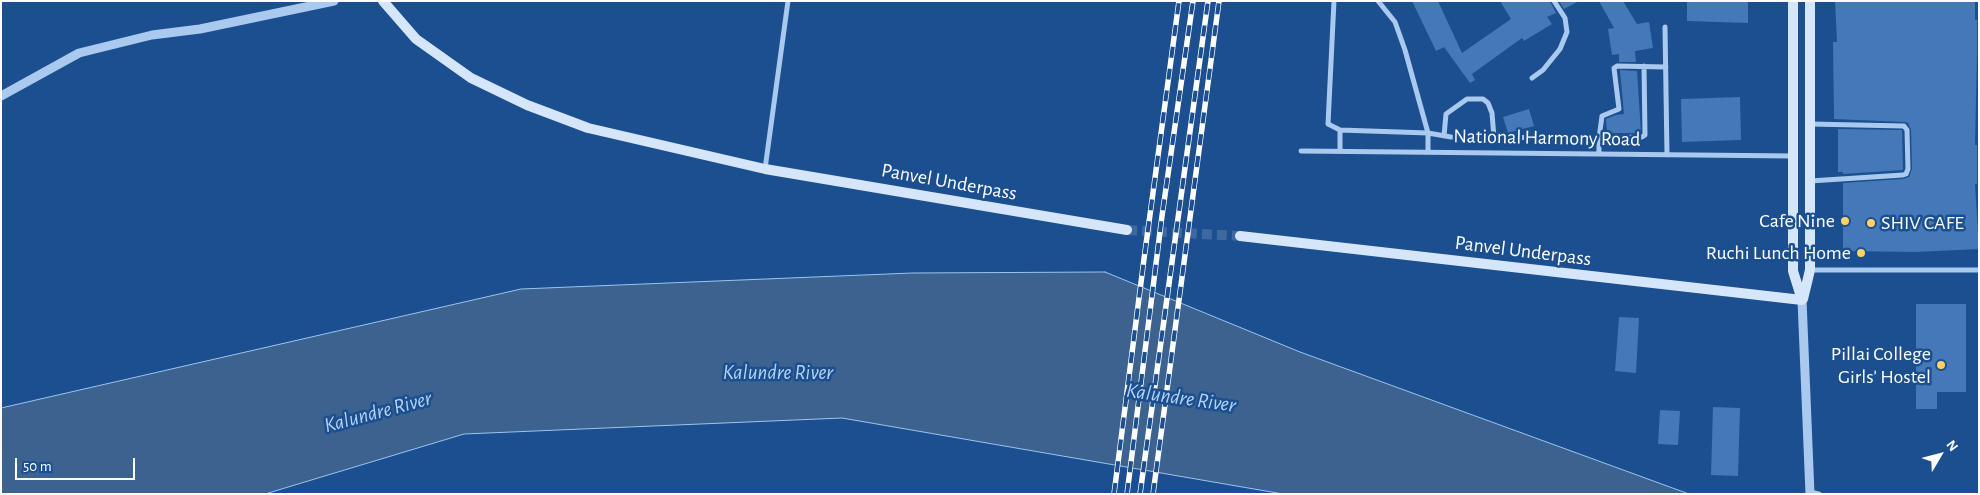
<!DOCTYPE html>
<html>
<head>
<meta charset="utf-8">
<style>
  body { margin:0 }
  #map { position:relative; width:1980px; height:495px; overflow:hidden; background:#1b4f8f; font-family:"Alegreya Sans",sans-serif }
  canvas { display:block }
  .frame { position:absolute; inset:0; border:2px solid #fff; pointer-events:none }
  .north { position:absolute; left:1915px; top:430px; width:50px; height:50px; -webkit-text-stroke:4px #1b4f8f; paint-order:stroke; rotate:53deg; font-size:14px; font-weight:700; line-height:20px; text-align:center; color:#fff }
  .north::after { content:''; display:block; margin:auto; width:18px; height:22px; background:#fff; clip-path:polygon(50% 0,100% 100%,50% 72%,0 100%) }
  .scale { position:absolute; left:15px; top:458px; width:120px; height:22px; box-sizing:border-box; border:2px solid #fff; border-top:0; padding-left:6px; font-size:15px; line-height:18px; white-space:nowrap; color:#fff; -webkit-text-stroke:4px #1b4f8f; paint-order:stroke }
</style>
</head>
<body>
<div id="map">
<canvas width="1980" height="495"></canvas>
<div class="frame"></div>
<div class="north">N</div>
<div class="scale">50 m</div>
</div>
<script>
const ctx = document.querySelector('canvas').getContext('2d');
ctx.lineJoin = 'round';
function fillPath(path, color) {
  ctx.fillStyle = color;
  ctx.fill(path, 'evenodd');
}
function shape(rows) {
  const path = new Path2D();
  for (const r of rows) {
    path.moveTo(r[0], r[1]);
    for (let i = 2; i < r.length; i += 2) path.lineTo(r[i], r[i + 1]);
  }
  return path;
}
function trace(path, color, width, dash) {
  ctx.strokeStyle = color;
  ctx.lineWidth = width;
  ctx.lineCap = dash ? 'butt' : 'round';
  ctx.setLineDash(dash || []);
  ctx.stroke(path);
}
function label(font, color, halo, rows, align = 'center') {
  ctx.font = font + ' "Alegreya Sans",sans-serif';
  ctx.lineWidth = 5;
  ctx.setLineDash([]);
  ctx.textBaseline = 'middle';
  ctx.strokeStyle = halo;
  ctx.fillStyle = color;
  for (const [text, x, y, turn = 0] of rows) {
    ctx.save();
    ctx.translate(x, y);
    ctx.rotate((+turn || 0) * Math.PI / 180);
    ctx.textAlign = isNaN(turn) ? turn : align;
    if (halo) ctx.strokeText(text, 0, 0);
    ctx.fillText(text, 0, 0);
    ctx.restore();
  }
}
const water = shape([
  [1105,272,1300,352,1689,494,1283,494,842,418,464,434,265,494,1,494,1,408,521,289,912,273,1105,272]
]);
const building = shape([
  [1412,1,1438,1,1462,53,1511,19,1500,1,1550,1,1556,13,1547,17,1552,24,1524,41,1522,38,1472,74,1475,80,1470,83,1444,47,1436,51],
  [1559,1,1579,1,1564,9],
  [1599,1,1623,1,1637,24,1649,22,1653,48,1635,51,1636,62,1619,62,1619,54,1612,55,1608,29,1614,28],
  [1687,1,1748,1,1748,23,1687,21],
  [1835,1,1975,1,1975,20,1977,20,1977,52,1975,145,1977,145,1977,184,1975,184,1979,249,1915,252,1843,251,1843,183,1903,179,1909,177,1912,169,1911,130,1908,123,1904,122,1834,119,1833,42,1837,42],
  [1620,70,1637,71,1641,133,1607,133,1606,119,1616,115,1624,114],
  [1740,97,1741,140,1682,142,1681,99],
  [1529,109,1534,126,1508,133,1503,117],
  [1838,129,1902,130,1903,170,1843,174,1843,172,1838,172],
  [1916,304,1966,304,1966,392,1937,392,1937,409,1916,409],
  [1619,317,1639,318,1636,373,1615,371],
  [1713,407,1740,408,1738,476,1711,475],
  [1660,410,1680,411,1678,445,1658,444]
]);
const secondaryTunnel = shape([
  [1127,230,1240,236]
]);
const minor = shape([
  [1334,1,1328,124,1340,130,1428,133,1451,137,1599,138,1602,116,1619,109,1614,68,1617,66,1666,67],
  [1378,1,1395,22,1405,50,1428,133,1428,152],
  [1665,27,1667,155],
  [1532,78,1543,70,1560,49,1567,32,1565,18,1554,1],
  [1810,124,1904,126,1907,130,1908,169,1906,174,1903,175,1810,181],
  [1444,136,1446,114,1467,99,1483,99,1488,103,1492,113,1494,138],
  [1301,151,1793,156],
  [1340,151,1340,130],
  [1599,154,1599,138,1642,137,1645,135,1644,66],
  [765,169,788,1],
  [1810,270,1979,270],
  [1810,492,1819,494]
]);
const tertiary = shape([
  [1,96,79,53,152,35,200,29,334,1],
  [1802,300,1810,494]
]);
const secondary = shape([
  [383,1,416,39,471,78,527,105,588,128,765,169,1127,230],
  [1793,1,1793,271,1802,300],
  [1240,236,1802,300],
  [1803,299,1810,270,1810,1]
]);
const rail = shape([
  [1114,494,1144,259,1179,1],
  [1127,494,1162,216,1193,1],
  [1140,494,1208,1],
  [1153,494,1219,1]
]);
const markers = [
  [1845,221,5,"#ffd166"],
  [1871,223,5,"#ffd166"],
  [1861,253,5,"#ffd166"],
  [1941,365,5,"#ffd166"]
];
const streetNames = [
  ["National Harmony Road",1547,138,1],
  ["Panvel Underpass",949,182,10],
  ["Panvel Underpass",1523,251,7]
];
const poiNames = [
  ["Cafe Nine",1835,221],
  ["SHIV CAFE",1881,223,"left"],
  ["Ruchi Lunch Home",1851,253],
  ["Pillai College",1931,354],
  ["Girls' Hostel",1931,377]
];
const waterNames = [
  ["Kalundre River",778,373],
  ["Kalundre River",1181,398,8],
  ["Kalundre River",378,412,-15]
];
fillPath(water, '#3c6290');
trace(water, '#9cc4f0', 1);
fillPath(building, '#4478b7');
trace(secondaryTunnel, '#3d69a0', 10, [10, 5]);
trace(minor, '#a9c9ee', 5);
trace(tertiary, '#a9c9ee', 9);
trace(secondary, '#d6e6fa', 10);
trace(rail, '#fff', 5.5);
trace(rail, '#1b4f8f', 4, [11]);
for (const [x, y, r, color] of markers) {
  const dot = new Path2D();
  dot.arc(x, y, r, 0, 2 * Math.PI);
  ctx.fillStyle = color;
  ctx.fill(dot);
  trace(dot, '#1b4f8f', 2);
}
label('20px', '#fff', '#1b4f8f', streetNames);
label('20px', '#fff', '#1b4f8f', poiNames, 'right');
label('italic 21px', '#b5d3f5', '#1b4f8f', waterNames);
</script>
</body>
</html>
